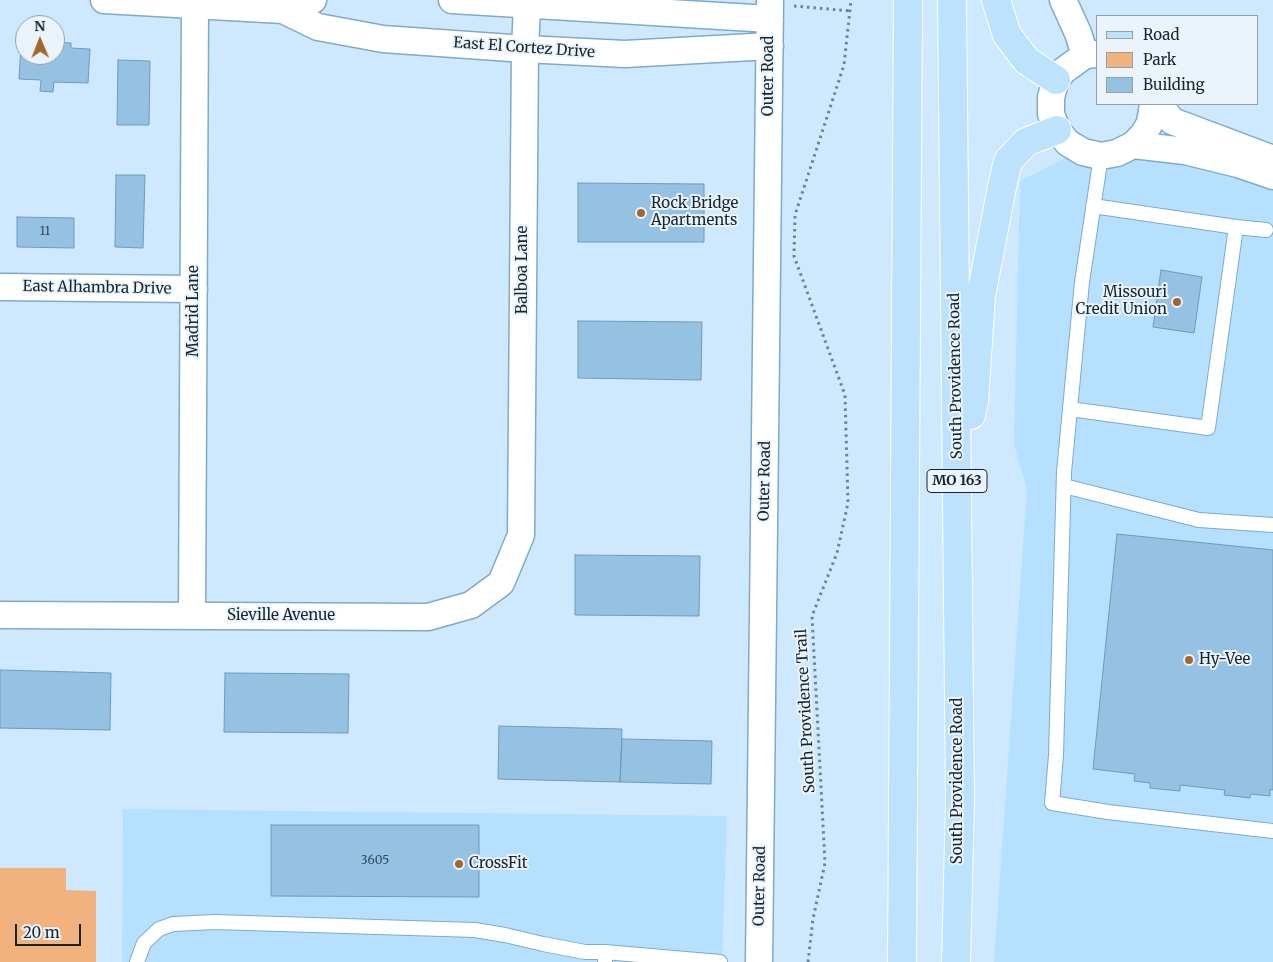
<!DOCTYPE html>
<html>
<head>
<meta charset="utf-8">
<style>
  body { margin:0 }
  #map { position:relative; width:1273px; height:962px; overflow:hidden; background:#cee9fd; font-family:Merriweather,serif }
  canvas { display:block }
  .legend { position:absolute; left:1096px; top:15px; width:162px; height:90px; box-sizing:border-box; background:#ebf4fa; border:1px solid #95a1aa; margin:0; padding:6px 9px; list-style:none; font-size:15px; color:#142532 }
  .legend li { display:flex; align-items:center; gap:10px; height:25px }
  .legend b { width:25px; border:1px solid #95a1aa }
  .north { position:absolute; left:15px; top:15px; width:50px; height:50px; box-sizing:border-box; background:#ebf4fa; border:1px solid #95a1aa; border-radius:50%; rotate:359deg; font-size:14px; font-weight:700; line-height:20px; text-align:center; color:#142532 }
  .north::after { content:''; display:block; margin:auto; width:18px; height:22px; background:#a4662c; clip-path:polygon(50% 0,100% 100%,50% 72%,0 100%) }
  .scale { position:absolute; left:15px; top:924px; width:66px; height:22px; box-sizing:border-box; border:2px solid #142532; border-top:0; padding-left:6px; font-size:15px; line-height:18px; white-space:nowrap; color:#142532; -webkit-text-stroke:4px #ebf4fa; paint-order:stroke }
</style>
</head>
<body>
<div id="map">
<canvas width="1273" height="962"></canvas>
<ul class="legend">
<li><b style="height:6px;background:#bce2fd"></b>Road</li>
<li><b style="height:14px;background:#f1b27d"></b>Park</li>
<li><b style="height:14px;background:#95c2e3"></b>Building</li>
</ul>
<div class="north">N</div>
<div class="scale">20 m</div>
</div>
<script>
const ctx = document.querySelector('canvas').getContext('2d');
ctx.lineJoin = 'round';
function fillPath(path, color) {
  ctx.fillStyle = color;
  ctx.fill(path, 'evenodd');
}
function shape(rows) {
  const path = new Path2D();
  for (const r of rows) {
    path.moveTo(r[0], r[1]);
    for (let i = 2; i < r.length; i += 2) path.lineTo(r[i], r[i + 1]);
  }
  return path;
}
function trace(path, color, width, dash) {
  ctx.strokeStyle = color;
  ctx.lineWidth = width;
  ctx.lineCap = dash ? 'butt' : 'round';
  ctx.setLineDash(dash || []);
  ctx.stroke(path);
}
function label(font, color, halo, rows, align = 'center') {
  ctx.font = font + ' Merriweather,serif';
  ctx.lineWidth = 4;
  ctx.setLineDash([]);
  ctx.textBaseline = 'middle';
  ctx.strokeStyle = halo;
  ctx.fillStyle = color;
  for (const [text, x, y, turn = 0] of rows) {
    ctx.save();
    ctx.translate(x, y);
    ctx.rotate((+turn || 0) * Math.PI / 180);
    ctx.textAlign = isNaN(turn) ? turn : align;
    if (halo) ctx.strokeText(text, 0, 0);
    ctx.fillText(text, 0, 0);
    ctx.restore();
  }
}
const built = shape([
  [1069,156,1126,160,1180,158,1273,185,1273,962,994,962,1027,489,1014,445,1020,181],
  [123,809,727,816,722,962,122,962]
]);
const green = shape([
  [0,868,66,868,66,890,96,891,96,962,0,962]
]);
const building = shape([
  [55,42,71,43,71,48,90,49,88,83,54,82,53,92,40,91,41,80,19,79,21,46,25,47,25,55,55,55,55,42],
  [118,60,150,61,149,125,117,125,118,60],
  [116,175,145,175,143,248,115,247,116,175],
  [578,183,704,184,704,242,578,242,578,183],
  [17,217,74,218,74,248,17,247,17,217],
  [1161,270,1202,277,1194,333,1153,327,1161,270],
  [578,321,702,322,701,380,578,378,578,321],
  [1117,534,1273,550,1273,790,1270,789,1270,796,1251,794,1250,798,1224,795,1225,790,1180,785,1180,791,1150,788,1150,783,1134,781,1135,774,1093,769,1117,534],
  [575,555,700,556,699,616,575,615,575,555],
  [0,670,111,673,110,730,0,728,0,670],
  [225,673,349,674,348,733,224,732,225,673],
  [499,726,622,729,620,782,498,779,499,726],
  [622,739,712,741,711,784,620,782,622,739],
  [271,825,479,825,479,897,271,896,271,825]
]);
const path = shape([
  [794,6,851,11],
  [808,962,813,919,825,863,812,616,837,553,848,503,845,395,794,256,795,215,844,65,851,0]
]);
const lane = shape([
  [1101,156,1082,282,1064,472,1056,755,1052,803,1108,812,1273,831],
  [1093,206,1236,227],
  [1070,409,1208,428,1236,227,1266,230],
  [1064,486,1199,520,1273,525],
  [137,962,144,943,159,929,173,924,215,922,475,930,505,935,543,944,585,952,605,952],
  [605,962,605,952,720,962]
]);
const street = shape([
  [104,0,283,10,313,0],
  [452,0,770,19],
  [1063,0,1078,33,1085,55],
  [283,10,318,27,383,39,525,49,625,54,770,46],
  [1097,54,1085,55,1063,71,1056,80,1051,97,1051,114,1057,130,1068,143,1083,152,1101,156,1117,153,1133,145,1143,135,1150,123,1153,104],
  [1159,104,1172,121,1273,159],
  [1133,145,1185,151,1238,164,1273,176],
  [0,287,194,289],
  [0,615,428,617,471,605,501,583,521,535,525,49,527,6],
  [192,615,195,6],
  [759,962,770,0]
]);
const primary = shape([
  [952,0,960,801,956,962],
  [996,0,1007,35,1027,61,1056,80],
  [971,415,974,402,981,296,1002,187,1008,161,1026,142,1057,130],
  [902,962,908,0]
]);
const markers = [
  [641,213,5,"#a4662c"],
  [1177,302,5,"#a4662c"],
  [1189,660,5,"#a4662c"],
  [459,864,5,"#a4662c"]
];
const numberNames = [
  ["11",45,232],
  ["3605",375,861]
];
const shields = [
  [957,481,60]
];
const shieldNames = [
  ["MO 163",957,481]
];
const streetNames = [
  ["East El Cortez Drive",524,48,4],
  ["Outer Road",769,76,-90],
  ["Balboa Lane",523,270,-90],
  ["East Alhambra Drive",97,288,1],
  ["Madrid Lane",194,311,-90],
  ["South Providence Road",956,376,-91],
  ["Outer Road",765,481,-89],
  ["Sieville Avenue",281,616],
  ["South Providence Trail",806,711,-93],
  ["South Providence Road",958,781,-90],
  ["Outer Road",760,886,-89]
];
const poiNames = [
  ["Rock Bridge",651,204],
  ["Apartments",651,221],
  ["Missouri",1167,293,"right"],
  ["Credit Union",1167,310,"right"],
  ["Hy-Vee",1199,660],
  ["CrossFit",469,864]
];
fillPath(built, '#b6e0ff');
fillPath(green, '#f1b27d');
fillPath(building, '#95c2e3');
trace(building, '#6f9bba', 1);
trace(lane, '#7faaca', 16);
trace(street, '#7faaca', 29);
trace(primary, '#fff', 30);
trace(path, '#6e8494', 3, [2.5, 4]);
trace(lane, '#fff', 14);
trace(street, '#fff', 26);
trace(primary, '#bce2fd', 28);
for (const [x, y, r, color] of markers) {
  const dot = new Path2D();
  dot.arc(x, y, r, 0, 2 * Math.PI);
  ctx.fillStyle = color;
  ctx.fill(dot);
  trace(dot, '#ebf4fa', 2);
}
label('12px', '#344c5e', null, numberNames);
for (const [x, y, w] of shields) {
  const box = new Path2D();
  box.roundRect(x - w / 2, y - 11.5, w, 23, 4);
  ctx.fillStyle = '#ebf4fa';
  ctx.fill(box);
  trace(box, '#142532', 1);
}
label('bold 14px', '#142532', null, shieldNames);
label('15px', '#142532', '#ebf4fa', streetNames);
label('15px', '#142532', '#ebf4fa', poiNames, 'left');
</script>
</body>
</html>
